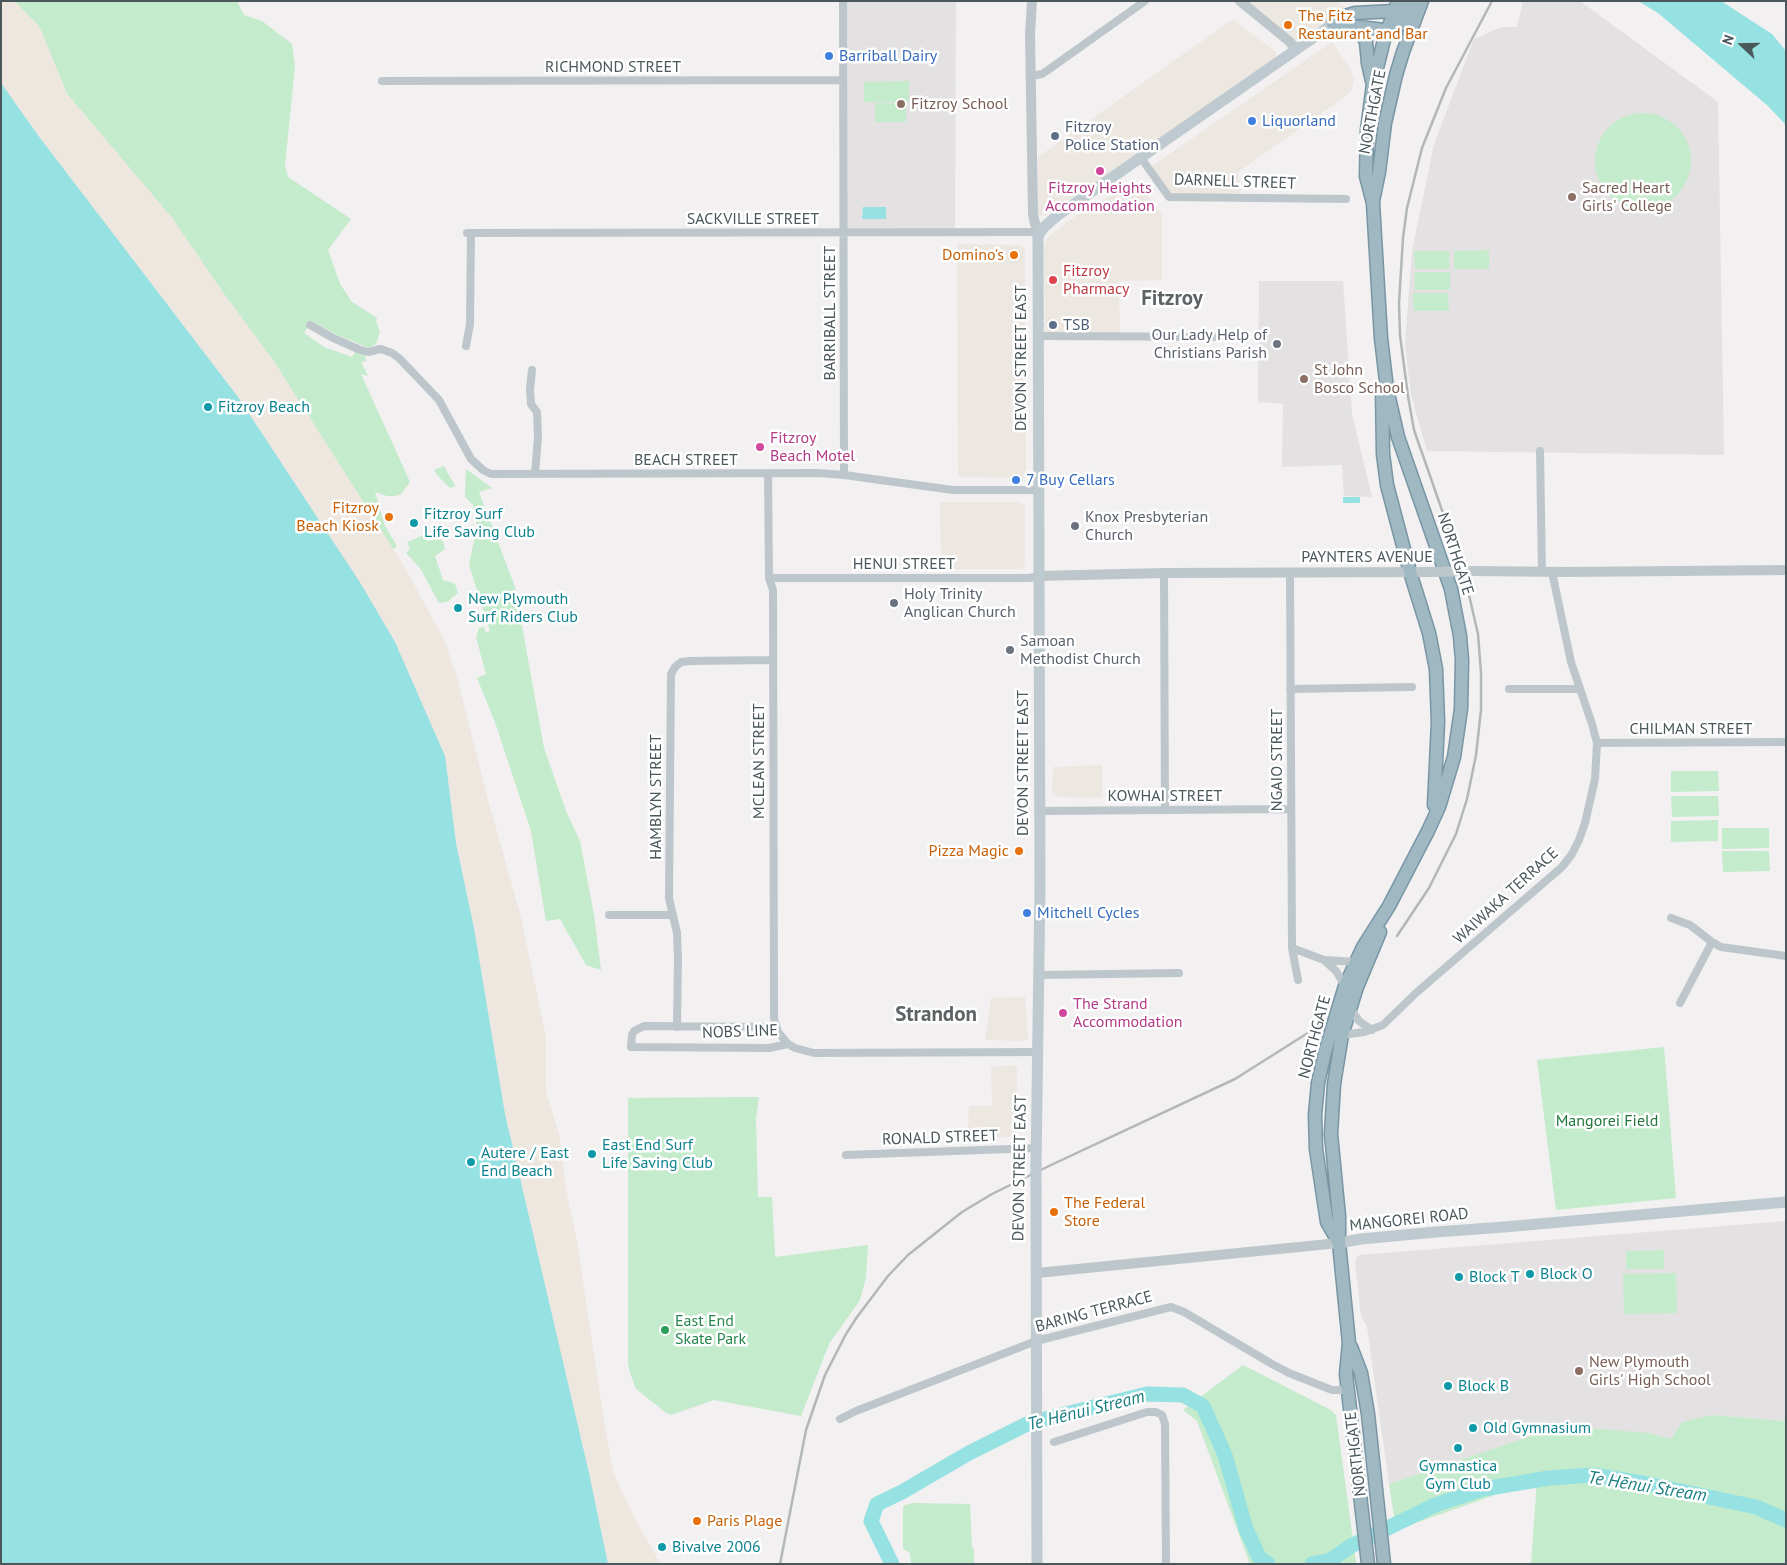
<!DOCTYPE html>
<html>
<head>
<meta charset="utf-8">
<style>
  body { margin:0 }
  #map { position:relative; width:1787px; height:1565px; overflow:hidden; background:#f2f0f1; font-family:"PT Sans",sans-serif }
  canvas { display:block }
  .frame { position:absolute; inset:0; border:2px solid #4a575b; pointer-events:none }
  .north { position:absolute; left:1717px; top:20px; width:50px; height:50px; -webkit-text-stroke:4px #fff; paint-order:stroke; rotate:291deg; font-size:14px; font-weight:700; line-height:20px; text-align:center; color:#4a575b }
  .north::after { content:''; display:block; margin:auto; width:18px; height:22px; background:#4a575b; clip-path:polygon(50% 0,100% 100%,50% 72%,0 100%) }
</style>
</head>
<body>
<div id="map">
<canvas width="1787" height="1565"></canvas>
<div class="frame"></div>
<div class="north">N</div>
</div>
<script>
const ctx = document.querySelector('canvas').getContext('2d');
ctx.lineJoin = 'round';
function fillPath(path, color) {
  ctx.fillStyle = color;
  ctx.fill(path, 'evenodd');
}
function shape(rows) {
  const path = new Path2D();
  for (const r of rows) {
    if (r.length === 3) {
      path.moveTo(r[0] + r[2], r[1]);
      path.arc(r[0], r[1], r[2], 0, 2 * Math.PI);
      continue;
    }
    path.moveTo(r[0], r[1]);
    for (let i = 2; i < r.length; i += 2) path.lineTo(r[i], r[i + 1]);
  }
  return path;
}
function trace(path, color, width, dash) {
  ctx.strokeStyle = color;
  ctx.lineWidth = width;
  ctx.lineCap = dash ? 'butt' : 'round';
  ctx.setLineDash(dash || []);
  ctx.stroke(path);
}
function label(font, color, halo, rows, align = 'center') {
  ctx.font = font + ' "PT Sans",sans-serif';
  ctx.lineWidth = 5;
  ctx.setLineDash([]);
  ctx.textBaseline = 'middle';
  ctx.strokeStyle = halo;
  ctx.fillStyle = color;
  for (const [text, x, y, turn = 0] of rows) {
    ctx.save();
    ctx.translate(x, y);
    ctx.rotate((+turn || 0) * Math.PI / 180);
    ctx.textAlign = isNaN(turn) ? turn : align;
    if (halo) ctx.strokeText(text, 0, 0);
    ctx.fillText(text, 0, 0);
    ctx.restore();
  }
}
const commercial = shape([
  [1244,1,1337,1,1345,7,1297,44],
  [1233,19,1276,52,1277,60,1046,215,1037,216,1038,157],
  [1332,42,1351,70,1354,80,1352,89,1346,96,1238,172,1241,193,1168,195,1149,168],
  [1134,183,1141,186,1162,215,1162,280,1119,281,1120,337,1045,339,1044,248,1046,241,1049,236,1078,214],
  [957,244,1021,245,1025,249,1026,472,1021,478,958,477],
  [940,502,1020,502,1025,506,1025,563,1022,569,941,569],
  [1102,765,1102,798,1058,797,1052,793,1053,767],
  [1025,997,1028,1038,1025,1041,985,1040,991,998],
  [1014,1065,1017,1068,1017,1136,967,1141,969,1106,992,1106,991,1067]
]);
const education = shape([
  [847,1,956,1,955,231,844,231],
  [1523,1,1580,1,1718,102,1724,455,1427,451,1411,395,1405,343,1412,251,1434,144,1474,39,1501,27,1517,27],
  [1259,281,1343,281,1352,414,1372,497,1344,496,1342,465,1282,467,1283,404,1258,402],
  [1786,1221,1786,1421,1713,1415,1671,1439,1649,1433,1537,1434,1389,1484,1367,1327,1361,1316,1355,1261,1359,1255]
]);
const green = shape([
  [14,1,237,1,244,15,262,21,292,44,295,66,285,165,288,177,351,219,328,250,340,284,352,302,377,318,376,321,380,332,376,344,369,348,335,334,312,321,304,333,324,347,352,357,355,352,365,355,366,361,361,362,368,376,361,374,410,482,401,494,395,496,387,496,375,492,385,526,397,546,393,549,273,360,224,294,172,218,67,94,39,26],
  [909,81,909,102,864,102,864,82],
  [875,103,906,103,906,122,875,122],
  [1643,161,48],
  [1489,250,1489,269,1454,269,1454,251],
  [1414,251,1449,251,1449,269,1415,269],
  [1415,272,1450,272,1450,290,1415,290],
  [1413,293,1448,293,1449,311,1414,311],
  [444,466,454,484,456,486,450,488,438,476,434,470],
  [466,469,492,488,479,492,515,587,544,748,566,811,580,841,594,915,601,970,586,965,560,919,546,921,531,831,495,722,477,678,486,674,476,637,479,628,484,627,486,633,490,631,469,565,477,526,473,505,465,497],
  [424,535,427,541,440,539,444,543,445,549,435,556,443,580,455,584,458,593,447,602,439,603,420,568,406,553,410,548,407,542],
  [1671,771,1718,771,1719,791,1671,792],
  [1671,796,1718,796,1719,816,1672,817],
  [1718,820,1718,841,1671,842,1671,821],
  [1722,828,1769,828,1769,848,1722,849],
  [1722,851,1769,851,1770,871,1723,872],
  [1664,1047,1676,1198,1556,1210,1537,1060],
  [759,1097,756,1119,758,1197,772,1197,775,1257,868,1245,866,1278,860,1300,829,1344,801,1416,714,1400,671,1415,665,1412,636,1389,630,1373,628,1364,628,1098],
  [1664,1250,1664,1269,1626,1269,1626,1251],
  [1676,1273,1677,1313,1624,1314,1623,1274],
  [1243,1365,1331,1410,1336,1415,1356,1562,1352,1564,1250,1564,1197,1421,1183,1410],
  [1713,1415,1786,1421,1786,1564,1531,1564,1537,1480,1396,1530,1389,1484,1537,1434,1587,1428,1649,1433,1671,1439,1682,1422],
  [912,1503,970,1504,972,1547,974,1549,974,1564,911,1564,910,1553,903,1549,903,1506]
]);
const sand = shape([
  [1,1,14,1,39,26,67,94,172,218,224,294,273,360,406,569,445,642,458,681,487,796,521,917,546,1037,546,1091,559,1134,566,1189,577,1241,605,1427,614,1474,634,1517,661,1564,479,1564,1,244]
]);
const water = shape([
  [1638,1,1721,1,1772,34,1786,51,1786,125,1768,106,1658,13],
  [1,83,40,138,238,397,361,584,395,642,445,756,456,843,474,928,505,1114,589,1473,608,1564,1,1564],
  [863,207,886,207,886,219,862,219],
  [1343,497,1360,497,1360,503,1343,503]
]);
const river = shape([
  [892,1564,871,1521,877,1504,902,1492,969,1453,1029,1423,1147,1394,1183,1395,1203,1406,1225,1455,1246,1529,1259,1557,1268,1564],
  [1312,1564,1329,1561,1351,1546,1435,1505,1483,1489,1549,1478,1593,1475,1643,1483,1756,1507,1786,1520]
]);
const minor = shape([
  [843,1,844,475],
  [1031,76,1042,74,1048,70,1145,1],
  [382,81,843,80],
  [1141,158,1169,197,1346,199],
  [467,233,1040,232],
  [310,325,333,338,358,349,368,352,381,349,392,353,399,358,439,400,471,459,483,470,491,474,818,473,844,475,953,490,1038,490],
  [1038,336,1239,337],
  [466,346,470,324,471,233],
  [532,370,530,389,531,404,537,412,538,436,535,474],
  [1540,451,1542,572],
  [768,474,769,578,773,590,774,1009,774,1018,778,1032,788,1044,795,1048,814,1053,1039,1052],
  [1290,572,1292,948,1298,980],
  [1164,573,1165,809],
  [769,578,1029,578,1039,576],
  [1290,689,1412,687],
  [1509,689,1579,689],
  [1597,743,1786,742],
  [1039,811,1291,809],
  [609,915,672,915],
  [1671,918,1690,925,1712,942,1721,947,1786,956],
  [1292,948,1324,960,1356,962],
  [1324,960,1336,971,1345,986],
  [1039,975,1179,973],
  [1680,1003,1712,942],
  [1350,1008,1359,1021,1372,1030],
  [677,1027,678,959,677,933,669,898,671,674,675,667,681,662,690,661,773,660],
  [776,1027,644,1026,634,1031,632,1035,631,1047,769,1048,788,1044],
  [1342,1035,1364,1032,1383,1025,1416,993,1562,867,1572,854,1579,840,1585,823,1595,779,1597,743,1592,724,1571,662,1552,572],
  [846,1155,1036,1148],
  [840,1419,856,1411,1036,1341,1171,1307,1184,1312,1272,1364,1289,1373,1332,1390,1349,1390],
  [1054,1442,1147,1412,1156,1412,1162,1415,1165,1424,1166,1564]
]);
const tertiary = shape([
  [1032,1,1030,34,1033,214,1035,224,1040,232],
  [1240,1,1290,42,1296,50],
  [1474,571,1567,572,1786,570],
  [1039,576,1164,573,1432,572],
  [1037,1273,1339,1243]
]);
const secondary = shape([
  [1036,1165,1040,888,1038,236,1044,227,1058,215,1333,24],
  [1036,1184,1037,1564],
  [1339,1243,1361,1239,1436,1232,1504,1227,1786,1202]
]);
const trunk = shape([
  [1333,24,1393,31,1401,23,1410,1],
  [1333,24,1345,16,1355,13,1394,11],
  [1353,27,1362,35,1366,42,1368,63,1372,81],
  [1373,201,1379,172,1385,123,1396,75,1403,52,1422,1],
  [1382,389,1383,454,1387,485,1410,572,1429,633,1436,669,1438,722,1434,805],
  [1339,1243,1327,1222,1316,1149,1315,1115,1318,1083,1325,1052,1345,986,1356,962,1363,947,1389,906,1428,831,1439,807,1454,757,1461,709,1462,660,1460,636,1451,589,1398,437,1387,389,1381,338,1373,203,1366,176,1367,130,1373,84,1384,40,1398,1],
  [1351,1347,1361,1373,1368,1414,1384,1564],
  [1368,1564,1346,1374,1349,1343,1339,1243,1339,1216,1331,1134,1334,1084,1342,1035,1357,987,1380,932]
]);
const rail = shape([
  [1397,936,1429,888,1456,834,1467,799,1476,755,1481,710,1481,673,1478,634,1469,595,1459,559,1414,430,1408,396,1400,335,1399,303,1403,238,1407,208,1422,148,1446,88,1492,1],
  [780,1564,806,1430,825,1375,846,1334,857,1317,888,1276,908,1255,962,1212,992,1194,1051,1165,1235,1079,1311,1031]
]);
const tertiaryBridge = shape([
  [1432,572,1474,571]
]);
const secondaryBridge = shape([
  [1036,1165,1036,1184]
]);
const markers = [
  [1288,25,5,"#e8710a"],
  [829,56,5,"#3f7fe0"],
  [901,104,5,"#8d6e63"],
  [1252,121,5,"#3f7fe0"],
  [1055,136,5,"#5c6f8a"],
  [1100,171,5,"#d1479c"],
  [1572,197,5,"#8d6e63"],
  [1014,255,5,"#e8710a"],
  [1053,280,5,"#e0444e"],
  [1053,325,5,"#5c6f8a"],
  [1277,344,5,"#6b7280"],
  [1304,379,5,"#8d6e63"],
  [208,407,5,"#0f9aa8"],
  [760,447,5,"#d1479c"],
  [1016,480,5,"#3f7fe0"],
  [389,517,5,"#e8710a"],
  [414,523,5,"#0f9aa8"],
  [1075,526,5,"#6b7280"],
  [894,603,5,"#6b7280"],
  [458,608,5,"#0f9aa8"],
  [1010,650,5,"#6b7280"],
  [1019,851,5,"#e8710a"],
  [1027,913,5,"#3f7fe0"],
  [1063,1013,5,"#d1479c"],
  [592,1154,5,"#0f9aa8"],
  [471,1162,5,"#0f9aa8"],
  [1054,1212,5,"#e8710a"],
  [1530,1274,5,"#0f9aa8"],
  [1459,1277,5,"#0f9aa8"],
  [665,1330,5,"#2e9e5b"],
  [1579,1371,5,"#8d6e63"],
  [1448,1386,5,"#0f9aa8"],
  [1473,1428,5,"#0f9aa8"],
  [1458,1448,5,"#0f9aa8"],
  [697,1521,5,"#e8710a"],
  [662,1547,5,"#0f9aa8"]
];
const foodNames = [
  ["The Fitz",1298,16],
  ["Restaurant and Bar",1298,34],
  ["Domino's",1004,255,"right"],
  ["Fitzroy",379,508,"right"],
  ["Beach Kiosk",379,526,"right"],
  ["Pizza Magic",1009,851,"right"],
  ["The Federal",1064,1203],
  ["Store",1064,1221],
  ["Paris Plage",707,1521]
];
const shopNames = [
  ["Barriball Dairy",839,56],
  ["Liquorland",1262,121],
  ["7 Buy Cellars",1026,480],
  ["Mitchell Cycles",1037,913]
];
const streetNames = [
  ["RICHMOND STREET",613,67],
  ["NORTHGATE",1373,112,-79],
  ["DARNELL STREET",1235,182,2],
  ["SACKVILLE STREET",753,219],
  ["BARRIBALL STREET",830,313,-90],
  ["DEVON STREET EAST",1021,358,-90],
  ["BEACH STREET",686,460],
  ["NORTHGATE",1455,554,72],
  ["PAYNTERS AVENUE",1367,557],
  ["HENUI STREET",904,564],
  ["CHILMAN STREET",1691,729],
  ["NGAIO STREET",1277,760,-90],
  ["MCLEAN STREET",759,761,-90],
  ["DEVON STREET EAST",1023,763,-90],
  ["KOWHAI STREET",1165,796],
  ["HAMBLYN STREET",656,797,-90],
  ["WAIWAKA TERRACE",1506,896,-42],
  ["NOBS LINE",740,1032,-2],
  ["NORTHGATE",1315,1037,-75],
  ["RONALD STREET",940,1138,-2],
  ["DEVON STREET EAST",1020,1168,-89],
  ["MANGOREI ROAD",1409,1220,-6],
  ["BARING TERRACE",1094,1312,-15],
  ["NORTHGATE",1356,1454,-97]
];
const educationNames = [
  ["Fitzroy School",911,104],
  ["Sacred Heart",1582,188],
  ["Girls' College",1582,206],
  ["St John",1314,370],
  ["Bosco School",1314,388],
  ["New Plymouth",1589,1362],
  ["Girls' High School",1589,1380]
];
const serviceNames = [
  ["Fitzroy",1065,127],
  ["Police Station",1065,145],
  ["TSB",1063,325]
];
const hotelNames = [
  ["Fitzroy Heights",1100,188,"center"],
  ["Accommodation",1100,206,"center"],
  ["Fitzroy",770,438],
  ["Beach Motel",770,456],
  ["The Strand",1073,1004],
  ["Accommodation",1073,1022]
];
const healthNames = [
  ["Fitzroy",1063,271],
  ["Pharmacy",1063,289]
];
const worshipNames = [
  ["Our Lady Help of",1267,335,"right"],
  ["Christians Parish",1267,353,"right"],
  ["Knox Presbyterian",1085,517],
  ["Church",1085,535],
  ["Holy Trinity",904,594],
  ["Anglican Church",904,612],
  ["Samoan",1020,641],
  ["Methodist Church",1020,659]
];
const cultureNames = [
  ["Fitzroy Beach",218,407],
  ["Fitzroy Surf",424,514],
  ["Life Saving Club",424,532],
  ["New Plymouth",468,599],
  ["Surf Riders Club",468,617],
  ["East End Surf",602,1145],
  ["Life Saving Club",602,1163],
  ["Autere / East",481,1153],
  ["End Beach",481,1171],
  ["Block O",1540,1274],
  ["Block T",1469,1277],
  ["Block B",1458,1386],
  ["Old Gymnasium",1483,1428],
  ["Gymnastica",1458,1466,"center"],
  ["Gym Club",1458,1484,"center"],
  ["Bivalve 2006",672,1547]
];
const parkNames = [
  ["Mangorei Field",1607,1121]
];
const leisureNames = [
  ["East End",675,1321],
  ["Skate Park",675,1339]
];
const waterNames = [
  ["Te Hēnui Stream",1086,1411,-14],
  ["Te Hēnui Stream",1647,1487,9]
];
const districtNames = [
  ["Fitzroy",1172,299],
  ["Strandon",936,1015]
];
fillPath(commercial, '#ece7e0');
fillPath(education, '#e3e1e2');
fillPath(green, '#c4ebcb');
fillPath(sand, '#eee7e0');
fillPath(water, '#96e1e2');
trace(river, '#96e1e2', 15);
trace(trunk, '#7996a5', 15);
trace(minor, '#bdc7cb', 8);
trace(tertiary, '#bdc7cb', 10);
trace(secondary, '#becacf', 11);
trace(trunk, '#a0b8c2', 12);
trace(rail, '#b3b7ba', 2.5);
trace(tertiaryBridge, '#bdc7cb', 10);
trace(secondaryBridge, '#becacf', 11);
for (const [x, y, r, color] of markers) {
  const dot = new Path2D();
  dot.arc(x, y, r, 0, 2 * Math.PI);
  ctx.fillStyle = color;
  ctx.fill(dot);
  trace(dot, '#fff', 2);
}
label('16px', '#c56008', '#fff', foodNames, 'left');
label('16px', '#366cbe', '#fff', shopNames, 'left');
label('16px', '#4a575b', '#fff', streetNames);
label('16px', '#785e54', '#fff', educationNames, 'left');
label('16px', '#4e5e75', '#fff', serviceNames, 'left');
label('16px', '#b23c85', '#fff', hotelNames, 'left');
label('16px', '#be3a42', '#fff', healthNames, 'left');
label('16px', '#5b616d', '#fff', worshipNames, 'left');
label('16px', '#0d838f', '#fff', cultureNames, 'left');
label('16px', '#22753b', '#fff', parkNames);
label('16px', '#27864d', '#fff', leisureNames, 'left');
label('italic 18px', '#1b7f80', '#fff', waterNames);
label('bold 21px', '#5d6264', '#fff', districtNames);
</script>
</body>
</html>
